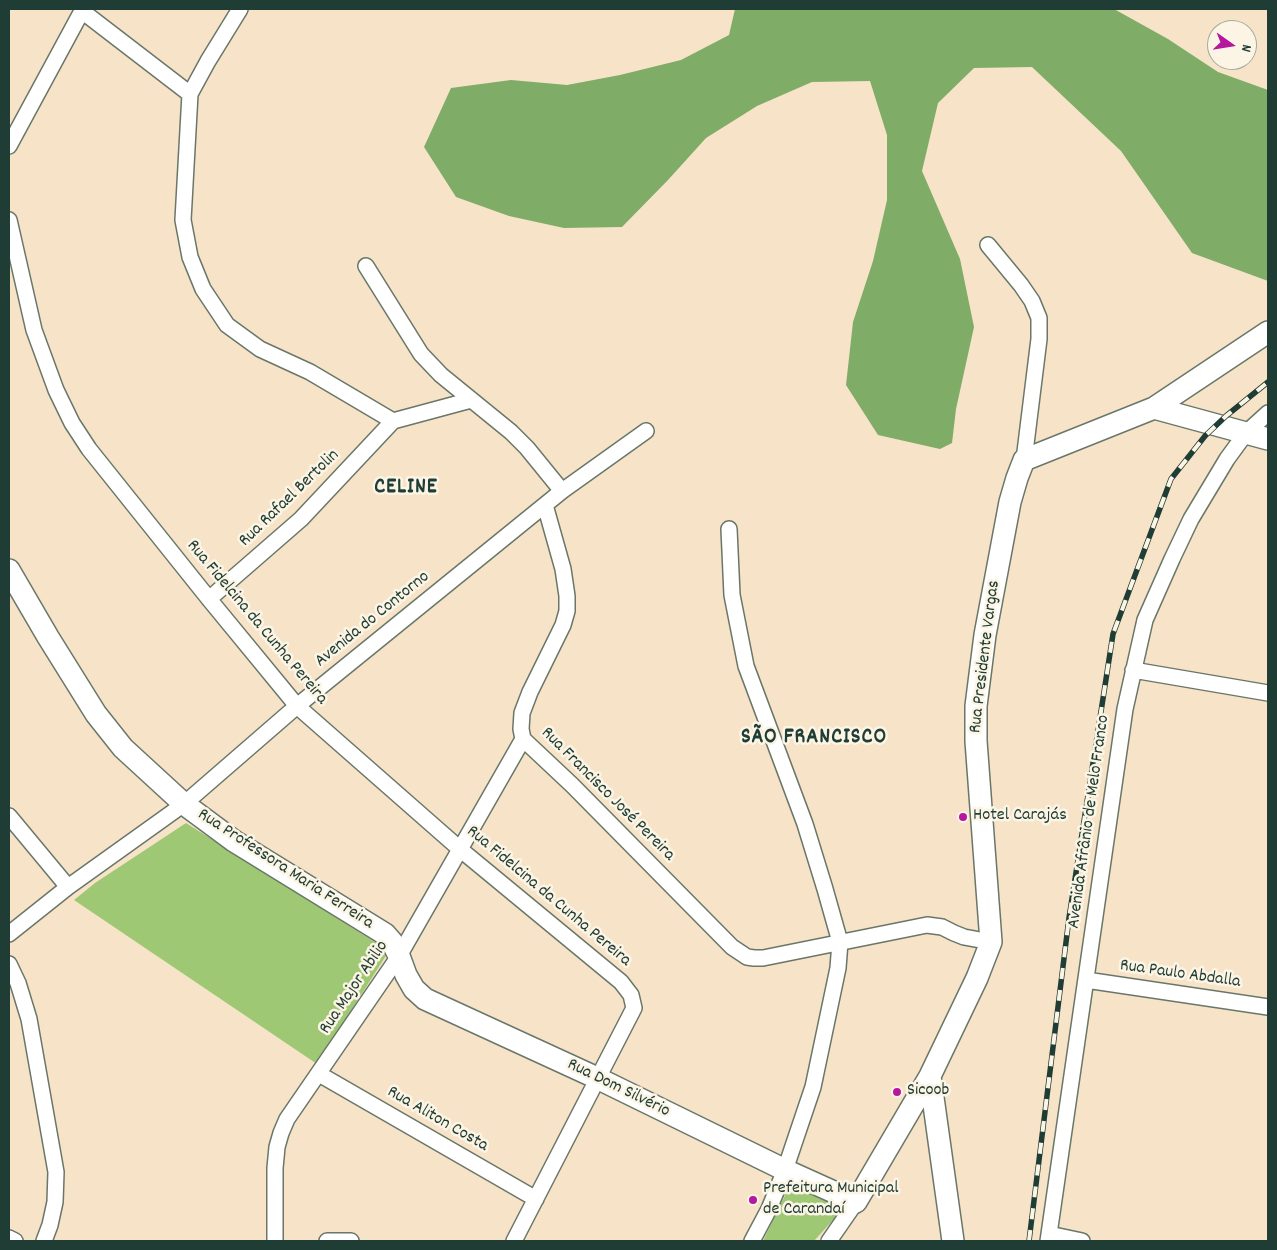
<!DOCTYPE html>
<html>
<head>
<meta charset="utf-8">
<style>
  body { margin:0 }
  #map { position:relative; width:1277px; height:1250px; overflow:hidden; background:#f6e3c8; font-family:Dekko,sans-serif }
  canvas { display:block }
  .frame { position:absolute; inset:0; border:10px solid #1f3d34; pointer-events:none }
  .north { position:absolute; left:1207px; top:20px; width:50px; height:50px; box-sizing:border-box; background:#fcf5e5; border:1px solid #a4ab9e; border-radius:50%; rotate:103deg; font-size:14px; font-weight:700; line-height:20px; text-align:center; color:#1f3d34 }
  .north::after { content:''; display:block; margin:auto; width:18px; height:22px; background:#b5179e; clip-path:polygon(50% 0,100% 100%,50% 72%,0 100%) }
</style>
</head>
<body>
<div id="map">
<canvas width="1277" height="1250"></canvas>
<div class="frame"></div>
<div class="north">N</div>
</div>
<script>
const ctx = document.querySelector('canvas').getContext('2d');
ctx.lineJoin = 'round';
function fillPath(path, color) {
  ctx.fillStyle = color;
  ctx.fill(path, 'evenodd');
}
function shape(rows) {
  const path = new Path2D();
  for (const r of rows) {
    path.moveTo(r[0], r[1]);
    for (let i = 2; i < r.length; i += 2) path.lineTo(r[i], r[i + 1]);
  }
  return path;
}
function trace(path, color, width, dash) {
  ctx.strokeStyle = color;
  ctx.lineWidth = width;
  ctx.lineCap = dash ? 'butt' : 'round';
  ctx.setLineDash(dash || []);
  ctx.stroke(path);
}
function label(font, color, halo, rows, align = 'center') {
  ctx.font = font + ' Dekko,sans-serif';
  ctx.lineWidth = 5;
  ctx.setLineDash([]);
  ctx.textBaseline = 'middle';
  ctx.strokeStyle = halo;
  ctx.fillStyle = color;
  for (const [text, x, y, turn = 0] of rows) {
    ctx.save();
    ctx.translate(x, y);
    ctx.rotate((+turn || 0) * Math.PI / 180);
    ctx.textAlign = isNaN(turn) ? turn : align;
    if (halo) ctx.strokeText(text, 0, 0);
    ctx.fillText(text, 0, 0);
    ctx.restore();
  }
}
const green = shape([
  [186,823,389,951,317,1064,74,900,95,883],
  [790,1185,843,1209,814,1241,763,1241]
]);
const forest = shape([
  [735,9,1114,9,1168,39,1218,72,1268,90,1268,281,1192,253,1121,151,1032,67,974,68,938,103,922,171,960,259,974,327,956,409,952,443,940,449,878,435,846,385,853,322,873,261,887,200,887,135,870,81,812,82,757,106,706,138,668,180,622,227,564,228,509,216,456,197,424,147,451,88,511,80,567,85,620,75,681,60,729,35]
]);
const street = shape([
  [240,9,208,61,190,94,183,220,190,257,203,289,227,325,260,349,310,372,393,421,471,400],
  [82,11,190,94],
  [9,146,83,9],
  [9,220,34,330,56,390,72,423,89,449,209,599,297,706,461,850,621,982,631,995,634,1008,514,1241],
  [988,245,1021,285,1032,301,1039,318,1039,339,1024,460],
  [366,266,421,354,441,375,511,432,527,448,562,491],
  [545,505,563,569,567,596,567,611,563,625,530,692,522,713,521,729,523,739,572,785,732,947,747,957,754,958,763,958,927,925,942,927,954,933,964,937,991,942],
  [729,529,732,595,746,666,805,824,825,889,840,942,838,968,813,1087,785,1170,769,1209,752,1241],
  [209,599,301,519,393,421],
  [1133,670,1268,693],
  [9,816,68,887],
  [9,934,68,887,184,804,297,706,562,491,646,431],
  [9,964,18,983,29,1019,56,1172,55,1202,50,1225,44,1241],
  [1086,980,1268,1007],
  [319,1074,536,1199],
  [1049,1234,1082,1241],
  [9,1238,15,1241],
  [275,1241,275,1168,277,1147,281,1133,287,1119,399,956,523,739],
  [327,1241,351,1241],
  [829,1241,856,1202],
  [1048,1241,1125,709,1145,620,1172,559,1191,519,1227,459,1246,433,1268,413]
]);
const secondary = shape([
  [1154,408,1268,439],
  [9,570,48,637,96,714,123,748,184,804,234,841,385,934,392,942,399,956,406,975,414,989,425,999,597,1078,785,1170,856,1202,930,1076,977,978,991,942,976,741,976,706,985,635,1010,502,1017,478,1024,460,1154,408,1268,332],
  [930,1076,953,1241]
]);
const rail = shape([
  [1029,1241,1069,918,1113,634,1171,479,1205,436,1226,416,1268,382]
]);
const markers = [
  [963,817,5,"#b5179e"],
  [897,1092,5,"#b5179e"],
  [753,1200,5,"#b5179e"]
];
const streetNames = [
  ["Rua Rafael Bertolin",290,499,-44],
  ["Avenida do Contorno",373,620,-39],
  ["Rua Fidelcina da Cunha Pereira",256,623,50],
  ["Rua Presidente Vargas",986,657,-83],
  ["Rua Francisco José Pereira",607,795,45],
  ["Avenida Afrânio de Melo Franco",1090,822,-82],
  ["Rua Professora Maria Ferreira",285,870,33],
  ["Rua Fidelcina da Cunha Pereira",548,897,40],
  ["Rua Paulo Abdalla",1180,975,8],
  ["Rua Major Abilio",355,988,-56],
  ["Rua Dom Silvério",618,1089,26],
  ["Rua Aliton Costa",437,1120,30]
];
const poiNames = [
  ["Hotel Carajás",973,817],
  ["Sicoob",907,1092],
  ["Prefeitura Municipal",763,1190],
  ["de Carandaí",763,1211]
];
const districtNames = [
  ["CELINE",406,489],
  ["SÃO FRANCISCO",814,739]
];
fillPath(green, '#9fc874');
fillPath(forest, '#7fac66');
trace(street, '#6a7768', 18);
trace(secondary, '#6a7768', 24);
trace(street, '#fff', 15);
trace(secondary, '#fff', 21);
trace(rail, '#1f3d34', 5.5);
trace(rail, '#fcf5e5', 4, [11]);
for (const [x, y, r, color] of markers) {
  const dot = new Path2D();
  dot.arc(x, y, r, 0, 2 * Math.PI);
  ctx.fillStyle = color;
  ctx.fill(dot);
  trace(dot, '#fcf5e5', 2);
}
label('18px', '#1f3d34', '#fcf5e5', streetNames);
label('18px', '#1f3d34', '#fcf5e5', poiNames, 'left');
ctx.letterSpacing = '1px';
label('bold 22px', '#1f3d34', '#fcf5e5', districtNames);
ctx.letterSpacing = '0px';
</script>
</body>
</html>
